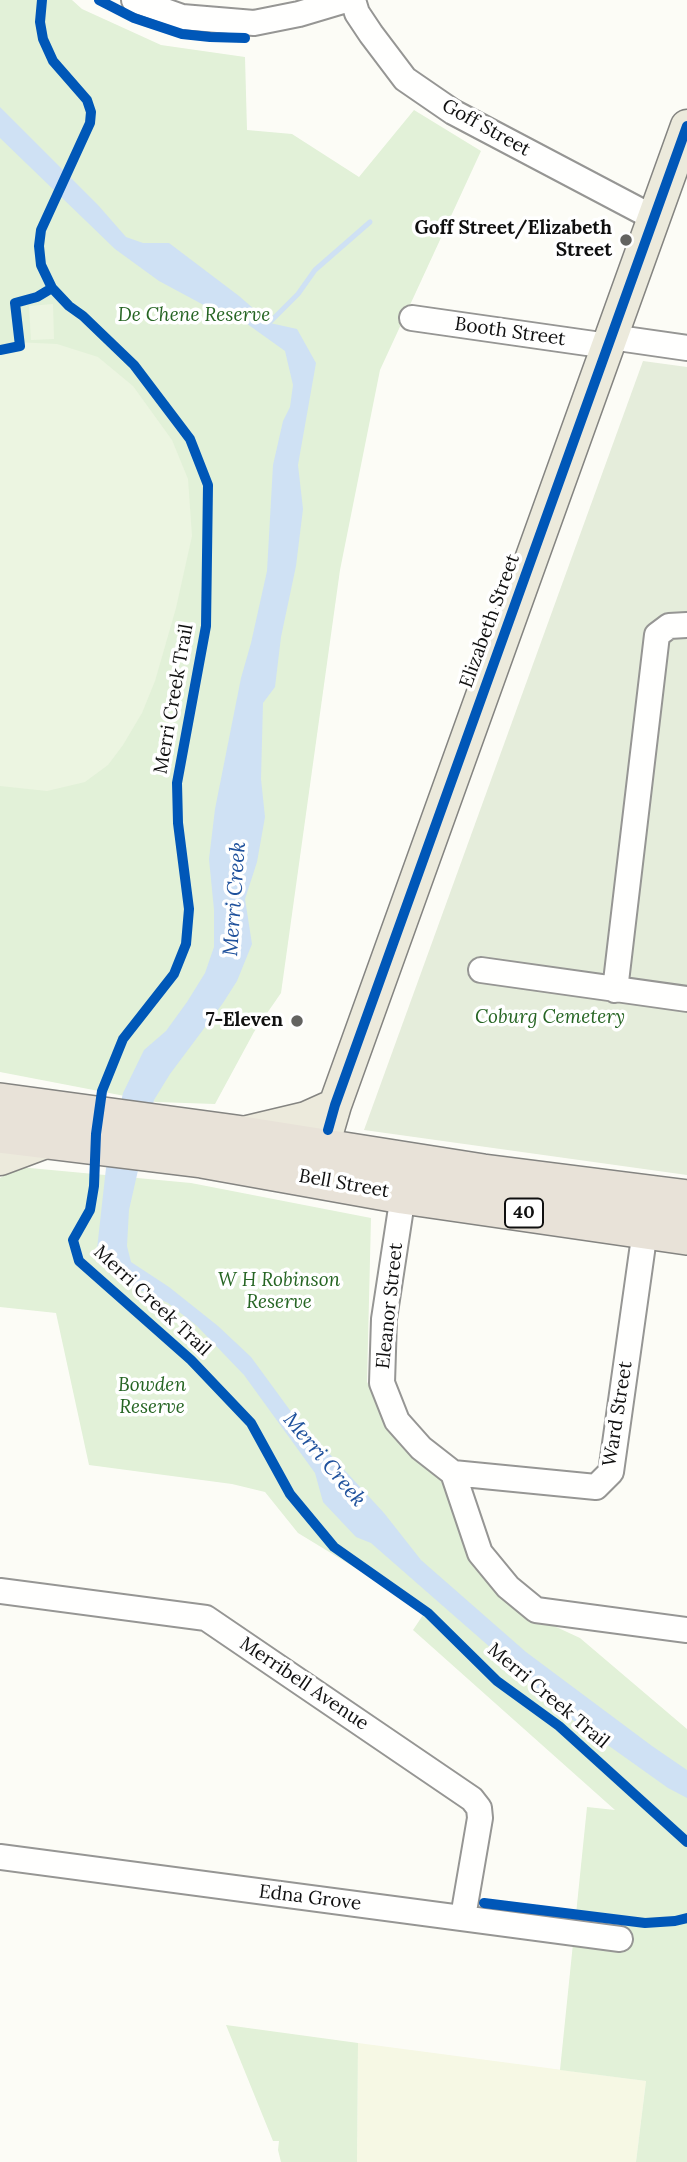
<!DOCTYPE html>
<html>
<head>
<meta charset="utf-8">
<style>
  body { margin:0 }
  canvas { display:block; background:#fcfcf6 }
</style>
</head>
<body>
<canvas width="687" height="2162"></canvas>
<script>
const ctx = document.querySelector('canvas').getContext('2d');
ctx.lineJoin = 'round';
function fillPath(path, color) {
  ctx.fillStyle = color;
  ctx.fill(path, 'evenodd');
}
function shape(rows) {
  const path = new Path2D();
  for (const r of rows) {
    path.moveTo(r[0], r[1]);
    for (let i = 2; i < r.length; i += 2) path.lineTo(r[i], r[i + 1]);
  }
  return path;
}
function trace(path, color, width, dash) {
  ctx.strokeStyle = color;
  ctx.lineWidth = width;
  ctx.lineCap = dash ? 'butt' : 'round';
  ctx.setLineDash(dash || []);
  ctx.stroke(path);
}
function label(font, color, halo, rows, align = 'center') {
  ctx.font = font + ' Lora,serif';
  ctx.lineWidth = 7;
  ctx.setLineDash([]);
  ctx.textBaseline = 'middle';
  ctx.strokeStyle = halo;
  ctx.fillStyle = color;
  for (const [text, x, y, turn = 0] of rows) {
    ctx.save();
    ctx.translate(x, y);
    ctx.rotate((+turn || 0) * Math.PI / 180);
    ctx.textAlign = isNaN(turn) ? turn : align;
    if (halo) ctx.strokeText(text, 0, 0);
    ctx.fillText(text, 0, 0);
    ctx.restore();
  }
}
const farmland = shape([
  [358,2043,646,2081,636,2162,357,2162]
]);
const green = shape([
  [0,0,72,0,82,9,161,45,245,57,247,130,292,134,359,177,414,110,481,151,380,370,340,570,281,993,254,1032,215,1104,156,1102,0,1072],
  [19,1167,191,1183,371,1218,367,1382,405,1451,443,1474,474,1568,513,1607,580,1638,687,1729,687,2162,636,2162,646,2081,560,2070,587,1807,615,1810,413,1630,423,1615,390,1589,298,1533,265,1492,232,1484,89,1465,56,1313,0,1307,0,1178],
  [226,2025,358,2043,357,2162,281,2162,278,2150,279,2141,273,2141]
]);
const cemetery = shape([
  [643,361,687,367,687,1175,364,1130]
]);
const pitch = shape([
  [53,304,54,339,31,340,29,306],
  [14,342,57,344,98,357,133,386,172,440,188,479,192,536,176,608,155,681,142,713,123,745,108,765,85,782,47,791,0,786,0,347]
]);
const water = shape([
  [0,107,98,205,126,237,143,243,169,243,239,296,270,323,297,329,316,363,298,465,303,509,296,566,281,637,275,687,263,703,261,779,265,817,257,862,245,899,252,944,237,981,223,1003,170,1074,154,1100,129,1210,127,1246,131,1262,169,1287,218,1326,251,1357,292,1413,384,1513,421,1560,526,1652,652,1746,687,1770,687,1798,668,1788,560,1711,531,1683,371,1543,356,1537,323,1502,315,1473,244,1375,197,1326,168,1303,142,1291,107,1271,97,1249,106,1168,123,1093,144,1050,166,1031,187,1002,205,973,214,947,214,910,209,859,215,809,241,678,251,643,267,571,273,465,283,421,290,407,293,385,285,351,236,316,217,308,213,310,159,281,115,249,0,138]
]);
const stream = shape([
  [266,326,298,294,315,270,370,222]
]);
const minor = shape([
  [134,0,182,17,254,23,299,14,346,0],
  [353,0,357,13,371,34,405,79,453,112,654,218],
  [412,318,608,346],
  [611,337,687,348],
  [481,970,687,999],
  [615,990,657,635,669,626,687,625],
  [403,1195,384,1319,382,1383,397,1421,421,1448,453,1473],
  [453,1473,596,1487,611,1472,647,1216],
  [453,1473,480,1553,508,1587,536,1610,687,1630],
  [0,1591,206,1618,472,1799,479,1808,480,1818,463,1917],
  [0,1857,620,1939]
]);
const major = shape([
  [243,1133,306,1118,335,1105],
  [0,1159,51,1140],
  [316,1170,335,1105,687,126]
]);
const highway = shape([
  [0,1102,236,1134,483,1173,687,1199],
  [0,1134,202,1159,403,1195,687,1236]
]);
const cycleway = shape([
  [42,0,40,22,43,39,53,61,87,100,91,112,90,123,41,230,39,246,41,265,52,288,69,306,83,316,134,365,190,439,208,485,206,626,177,783,178,823,189,909,186,944,174,974,123,1039,102,1091,96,1134,94,1186,90,1210,73,1240,79,1261,191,1360,251,1423,290,1494,334,1547,428,1613,497,1681,559,1726,687,1842],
  [99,0,134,18,182,34,210,37,245,38],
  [0,350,20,346,15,303,37,297,52,288],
  [328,1130,335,1105,687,126],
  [484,1903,645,1923,675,1921,687,1918]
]);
const markers = [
  [626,240,7,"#636360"],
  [297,1021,7,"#636360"]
];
const shields = [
  [524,1213,38]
];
const shieldNames = [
  ["40",524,1213]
];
const streetNames = [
  ["Goff Street",486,128,29],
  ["Booth Street",510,332,8],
  ["Elizabeth Street",490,621,-70],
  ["Merri Creek Trail",174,699,-80],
  ["Bell Street",344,1184,10],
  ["Merri Creek Trail",152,1301,43],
  ["Eleanor Street",390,1306,-84],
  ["Ward Street",618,1414,-81],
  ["Merribell Avenue",304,1684,34],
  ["Merri Creek Trail",548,1696,40],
  ["Edna Grove",310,1898,7]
];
const poiNames = [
  ["Goff Street/Elizabeth",612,229],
  ["Street",612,251],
  ["7-Eleven",283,1021]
];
const parkNames = [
  ["De Chene Reserve",194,316],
  ["Coburg Cemetery",550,1018],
  ["W H Robinson",279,1281],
  ["Reserve",279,1303],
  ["Bowden",152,1386],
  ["Reserve",152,1408]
];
const waterNames = [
  ["Merri Creek",235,899,-86],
  ["Merri Creek",324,1460,50]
];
fillPath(farmland, '#f6f8e4');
fillPath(green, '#e2f1d8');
fillPath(cemetery, '#e5eddb');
fillPath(pitch, '#ecf5e1');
fillPath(water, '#cfe1f4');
trace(stream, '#cfe1f4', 5);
trace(minor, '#969694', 28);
trace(major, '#848481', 35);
trace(highway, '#848481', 40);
trace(minor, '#fffffe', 24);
trace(major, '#eceadc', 32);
trace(highway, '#e8e2d8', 37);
trace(cycleway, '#0057b8', 10);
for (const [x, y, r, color] of markers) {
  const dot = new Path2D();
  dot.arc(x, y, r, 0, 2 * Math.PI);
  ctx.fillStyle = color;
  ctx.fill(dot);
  trace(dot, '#fff', 2.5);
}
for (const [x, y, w] of shields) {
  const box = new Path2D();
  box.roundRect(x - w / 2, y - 14.5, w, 29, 5);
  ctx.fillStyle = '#fff';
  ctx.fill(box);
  trace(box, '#101010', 2);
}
label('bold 18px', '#101010', null, shieldNames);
label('19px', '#101010', '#fff', streetNames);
label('bold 19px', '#101010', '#fff', poiNames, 'right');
label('italic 19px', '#266523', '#fff', parkNames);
label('italic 21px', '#1f519c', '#fff', waterNames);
</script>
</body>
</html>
